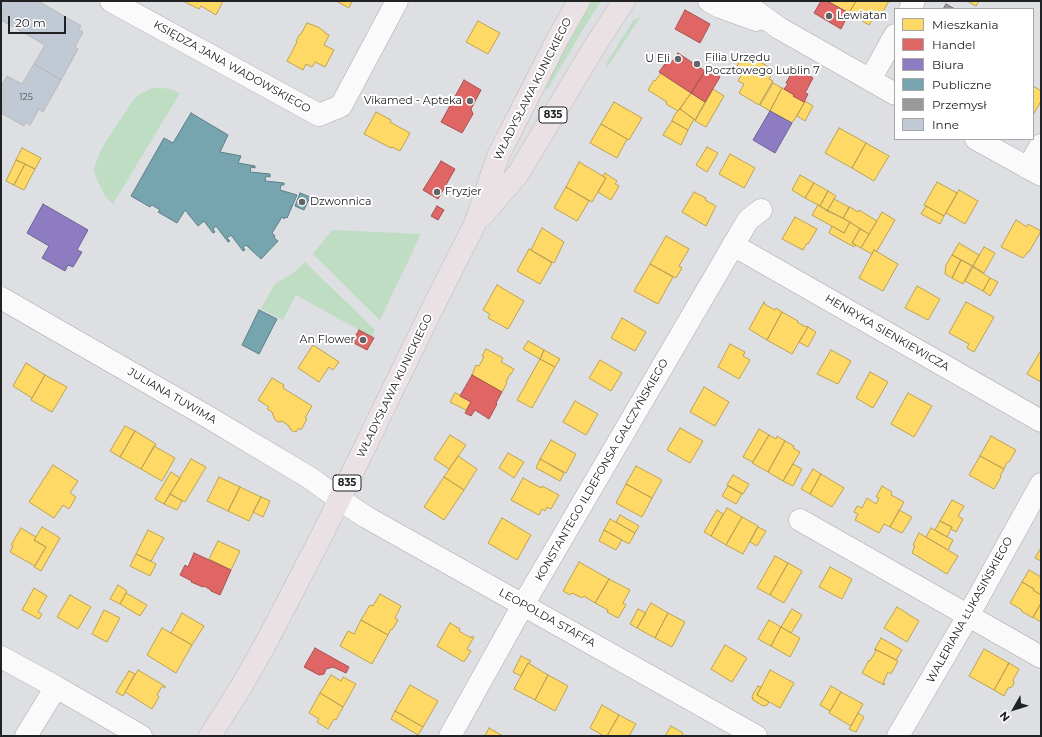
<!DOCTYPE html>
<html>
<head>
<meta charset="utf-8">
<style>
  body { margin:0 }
  #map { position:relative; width:1042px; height:737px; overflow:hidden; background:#dddfe2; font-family:Montserrat,sans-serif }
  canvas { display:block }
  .frame { position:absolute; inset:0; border:2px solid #202224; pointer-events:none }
  .legend { position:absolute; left:894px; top:8px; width:140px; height:132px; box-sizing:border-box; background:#fff; border:1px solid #a6a7a7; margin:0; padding:5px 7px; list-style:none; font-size:12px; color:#202224 }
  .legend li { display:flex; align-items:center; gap:8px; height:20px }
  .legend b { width:20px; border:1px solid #a6a7a7 }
  .north { position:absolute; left:994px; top:689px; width:40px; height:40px; -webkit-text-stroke:3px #fff; paint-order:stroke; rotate:231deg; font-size:11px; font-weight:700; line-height:16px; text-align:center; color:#202224 }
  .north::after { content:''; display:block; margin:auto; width:14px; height:18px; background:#202224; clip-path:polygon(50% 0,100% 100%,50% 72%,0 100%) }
  .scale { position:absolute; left:8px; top:16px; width:58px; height:18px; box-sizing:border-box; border:2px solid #202224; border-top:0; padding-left:5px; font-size:12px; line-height:14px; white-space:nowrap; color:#202224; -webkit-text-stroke:3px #fff; paint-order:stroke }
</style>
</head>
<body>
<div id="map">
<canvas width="1042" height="737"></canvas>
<div class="frame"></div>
<ul class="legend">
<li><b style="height:11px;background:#ffd966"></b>Mieszkania</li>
<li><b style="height:11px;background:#e06666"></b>Handel</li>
<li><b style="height:11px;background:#8e7cc3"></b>Biura</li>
<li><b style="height:11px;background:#76a5af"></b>Publiczne</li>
<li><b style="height:11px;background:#999"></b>Przemysł</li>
<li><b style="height:11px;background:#c1cad4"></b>Inne</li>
</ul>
<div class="north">N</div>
<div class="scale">20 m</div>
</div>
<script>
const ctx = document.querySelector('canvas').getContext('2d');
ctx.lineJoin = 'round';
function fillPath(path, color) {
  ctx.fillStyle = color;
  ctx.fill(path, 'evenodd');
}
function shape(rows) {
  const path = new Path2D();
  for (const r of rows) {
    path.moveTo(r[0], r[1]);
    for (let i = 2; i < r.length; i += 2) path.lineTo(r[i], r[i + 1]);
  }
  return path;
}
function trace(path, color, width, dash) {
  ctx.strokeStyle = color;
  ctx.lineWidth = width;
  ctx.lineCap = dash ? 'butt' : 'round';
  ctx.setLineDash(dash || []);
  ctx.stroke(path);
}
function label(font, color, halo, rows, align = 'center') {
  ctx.font = font + ' Montserrat,sans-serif';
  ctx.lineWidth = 4;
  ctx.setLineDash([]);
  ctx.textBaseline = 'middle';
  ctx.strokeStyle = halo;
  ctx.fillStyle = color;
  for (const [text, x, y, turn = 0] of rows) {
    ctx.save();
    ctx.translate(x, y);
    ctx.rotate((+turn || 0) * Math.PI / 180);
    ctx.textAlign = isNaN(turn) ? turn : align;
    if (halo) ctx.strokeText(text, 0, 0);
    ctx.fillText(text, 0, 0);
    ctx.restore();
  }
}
const green = shape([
  [592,1,601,1,585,26,548,89,543,87,578,23],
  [641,16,606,69,607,62,633,21],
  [152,88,161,88,171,89,180,93,113,204,108,200,104,194,96,177,94,170,96,163,99,154,105,143,131,103,137,96,144,92],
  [332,230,421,234,380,320,313,254],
  [305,262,375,330,372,337,296,295,283,320,261,309,274,285,293,273]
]);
const homes = shape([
  [183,1,223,1,216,15,201,6,199,9,183,1],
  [336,1,352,1,349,8,336,1],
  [830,1,856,1,849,13,829,2,830,1],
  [856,1,889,1,880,17,876,14,869,25,849,13,856,1],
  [967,1,979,1,976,6,967,1],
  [478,21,500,33,488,54,466,42,478,21],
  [307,23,318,27,325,32,325,33,329,35,324,45,334,50,325,67,315,62,312,67,306,64,303,70,287,61,297,42,296,41,300,34,301,34,307,23],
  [744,53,774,70,769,79,773,81,759,105,739,93,744,84,738,81,743,72,736,68,744,53],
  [661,73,691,93,678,111,666,104,667,102,648,90,654,80,655,81,661,73],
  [773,83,782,88,770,111,760,105,773,83],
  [1033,86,1041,91,1041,101,1033,115,1033,86],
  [782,88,794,95,793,96,805,102,792,123,770,111,782,88],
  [713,89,724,96,706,127,695,121,713,89],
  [691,93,705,102,695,120,680,109,691,93],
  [805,101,813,106,805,121,797,116,805,101],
  [614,102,642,118,629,140,601,124,614,102],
  [680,109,694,119,688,130,672,121,675,114,680,109],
  [376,112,391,120,390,122,410,133,400,151,392,147,391,148,364,134,376,112],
  [672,121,688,130,681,145,663,135,672,121],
  [601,124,627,139,617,158,590,143,601,124],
  [839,128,866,143,852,168,825,153,839,128],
  [866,143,889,156,874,181,852,168,866,143],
  [707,147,718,153,707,172,696,165,707,147],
  [22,148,41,158,35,169,16,160,22,148],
  [730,154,755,168,744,188,719,174,730,154],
  [16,160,25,164,14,185,6,181,16,160],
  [579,162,606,178,592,202,566,187,579,162],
  [25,164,35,169,24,190,14,185,25,164],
  [605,173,617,181,615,184,619,186,611,200,598,192,606,178,603,176,605,173],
  [800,175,814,183,805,198,792,190,800,175],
  [937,182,957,193,944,216,924,205,937,182],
  [814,183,828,191,820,206,805,198,814,183],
  [566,187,589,201,577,221,554,208,566,187],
  [959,190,978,201,965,224,946,213,959,190],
  [828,191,836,196,827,211,820,206,828,191],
  [694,192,706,198,705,200,716,206,706,226,682,212,694,192],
  [834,199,849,207,843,218,827,211,834,199],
  [818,205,850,222,844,233,812,215,818,205],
  [926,206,944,216,940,224,921,214,926,206],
  [850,207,858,212,859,210,877,221,869,234,843,218,850,207],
  [882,212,895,220,877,251,874,250,872,254,861,248,882,212],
  [795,217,817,229,808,244,807,243,803,250,782,239,795,217],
  [1016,220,1027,227,1028,224,1041,231,1029,252,1028,252,1023,258,1001,247,1016,220],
  [850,222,860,229,852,243,856,245,854,247,829,233,832,226,844,233,850,222],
  [542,228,564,242,554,263,531,250,542,228],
  [860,229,869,234,861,248,852,243,860,229],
  [666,236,689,249,679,266,682,268,676,278,650,264,666,236],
  [959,243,979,255,973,266,952,255,959,243],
  [984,247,995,253,984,273,973,266,984,247],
  [529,249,552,263,540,284,517,271,529,249],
  [874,250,898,264,883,291,859,278,874,250],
  [952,255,961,260,952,278,945,274,946,265,952,255],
  [961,260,972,266,963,284,952,278,961,260],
  [650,264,673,277,658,304,634,291,650,264],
  [973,267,990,278,983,291,965,281,973,267],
  [990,278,998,282,990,296,983,291,990,278],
  [497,285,524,301,508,329,488,318,490,314,483,310,497,285],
  [917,286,940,299,928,320,905,308,917,286],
  [764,302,765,303,764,304,775,310,776,308,782,312,767,340,749,329,764,302],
  [966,302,994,317,974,352,967,348,969,344,949,333,966,302],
  [782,312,798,321,797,322,806,327,807,326,808,327,792,354,767,340,782,312],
  [622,318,646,332,635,351,611,338,622,318],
  [808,327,816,332,808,347,799,342,808,327],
  [528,341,544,350,540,359,523,349,528,341],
  [730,344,745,352,743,356,750,360,739,379,718,367,730,344],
  [313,345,339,362,333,370,329,367,319,382,298,368,313,345],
  [486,349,503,358,501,362,514,369,511,374,510,374,506,382,507,383,502,392,472,375,476,365,479,366,484,357,482,356,486,349],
  [544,350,560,359,555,367,540,359,544,350],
  [831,350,851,361,838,384,817,374,831,350],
  [1040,352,1041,353,1041,382,1027,374,1040,352],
  [540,359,555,367,532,408,517,400,540,359],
  [600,360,622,373,611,391,589,378,600,360],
  [26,363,45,375,32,398,13,386,26,363],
  [870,372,888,382,873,408,856,398,870,372],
  [45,375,67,387,52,412,31,400,45,375],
  [272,378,284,385,283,388,312,406,305,418,307,419,301,430,299,428,297,431,294,432,290,429,289,426,282,421,278,422,275,420,272,412,267,409,269,407,258,400,272,378],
  [704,387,729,402,715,426,690,412,704,387],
  [455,393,460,395,460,396,471,402,466,410,450,402,455,393],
  [908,393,932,406,914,437,891,424,908,393],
  [575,401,598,414,586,435,563,422,575,401],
  [125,426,135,431,120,457,110,451,125,426],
  [680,428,703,441,690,463,667,450,680,428],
  [759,429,769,435,753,462,743,457,759,429],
  [135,431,156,444,141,469,120,457,135,431],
  [450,435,466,445,449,469,434,459,450,435],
  [769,435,776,439,777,436,785,441,768,472,752,463,769,435],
  [991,436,1016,450,1009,462,1007,462,1004,469,980,456,991,436],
  [551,440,576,454,566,473,540,459,551,440],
  [785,441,794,446,793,448,800,452,783,481,768,472,785,441],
  [154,446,175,458,162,481,141,469,154,446],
  [508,453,524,462,514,478,499,468,508,453],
  [458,456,477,469,464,490,444,477,458,456],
  [980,456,1004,469,1000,476,1001,477,994,489,969,475,980,456],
  [191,459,206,467,185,502,170,494,191,459],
  [540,459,564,473,560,481,536,468,540,459],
  [793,464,802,469,793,486,783,481,793,464],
  [53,465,78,481,70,493,76,497,69,509,63,505,54,518,29,502,53,465],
  [636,466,662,480,652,498,626,484,636,466],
  [813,469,821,474,810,494,801,489,813,469],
  [171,472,180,478,164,504,155,499,171,472],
  [821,474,844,488,832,507,810,494,821,474],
  [733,475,749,484,743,494,727,485,733,475],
  [219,477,240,487,228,511,207,501,219,477],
  [444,477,464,490,444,520,424,507,444,477],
  [523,478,541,488,542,486,559,495,551,509,547,507,545,511,542,509,539,515,511,500,523,478],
  [626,484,652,498,642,517,616,503,626,484],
  [728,486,742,494,736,504,722,496,728,486],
  [882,486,892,492,891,495,904,502,890,527,884,524,879,533,855,520,858,514,854,512,857,506,862,508,867,498,876,504,879,498,876,497,882,486],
  [240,487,261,497,249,521,228,511,240,487],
  [170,494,182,501,177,510,164,504,170,494],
  [261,497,270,501,263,517,253,512,261,497],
  [952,500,964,506,958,516,963,519,956,532,951,529,952,527,940,521,952,500],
  [727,508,742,517,726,545,711,536,727,508],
  [717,510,723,514,711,536,704,532,717,510],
  [899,510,912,517,902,533,890,527,899,510],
  [620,515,639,526,635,533,616,522,620,515],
  [742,517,758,526,743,554,726,545,742,517],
  [502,518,531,535,517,560,488,543,502,518],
  [610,519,635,533,629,544,604,530,610,519],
  [940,521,952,527,947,537,935,530,940,521],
  [42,527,60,538,41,571,34,567,46,547,34,540,42,527],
  [758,527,766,531,757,546,750,542,758,527],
  [21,528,36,537,34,540,46,547,35,566,10,552,13,546,11,545,21,528],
  [931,528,953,540,948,550,926,537,931,528],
  [148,530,164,538,151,561,136,554,148,530],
  [604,530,622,540,616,550,599,541,604,530],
  [919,533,958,556,947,574,912,553,915,546,913,545,919,533],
  [218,541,240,551,231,570,209,559,218,541],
  [1041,548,1041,561,1035,558,1041,548],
  [136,554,156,564,150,576,130,566,136,554],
  [775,556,788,563,770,595,757,588,775,556],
  [579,562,609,579,595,603,584,596,582,598,572,593,570,595,563,591,579,562],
  [788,563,802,571,784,603,770,595,788,563],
  [830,567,852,579,842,599,819,587,830,567],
  [1029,570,1041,577,1041,595,1033,590,1034,589,1022,582,1029,570],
  [609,579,630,590,623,603,626,605,618,618,607,612,608,610,595,603,609,579],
  [1022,582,1034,589,1033,590,1041,595,1041,603,1033,618,1021,611,1022,610,1010,603,1022,582],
  [118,585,127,591,120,604,110,599,118,585],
  [34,588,47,596,38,612,42,614,39,619,22,610,34,588],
  [126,593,147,605,140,616,120,604,126,593],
  [380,594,401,606,395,618,398,620,392,630,391,629,388,635,361,620,370,605,373,606,380,594],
  [70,595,91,607,78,629,57,617,70,595],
  [651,603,668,613,655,638,637,628,651,603],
  [1041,603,1041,622,1033,617,1041,603],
  [897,607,919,621,907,642,884,628,897,607],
  [638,609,646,613,637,628,630,624,638,609],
  [792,609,802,615,791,633,781,627,792,609],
  [104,610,120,618,107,642,92,634,104,610],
  [182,613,204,626,192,645,171,633,182,613],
  [668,613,685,622,672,647,655,638,668,613],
  [361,620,388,635,372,664,340,646,348,631,354,634,361,620],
  [769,620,781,627,771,646,758,639,769,620],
  [450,623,460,629,459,631,471,638,472,636,474,637,467,649,471,651,464,662,437,646,450,623],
  [781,627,800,638,790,657,771,646,781,627],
  [162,628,192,645,176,673,147,655,162,628],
  [881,638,902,650,896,660,875,649,881,638],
  [725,645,747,658,732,682,711,669,725,645],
  [875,649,898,661,891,674,888,672,883,683,885,684,884,685,862,673,869,660,870,661,876,651,875,650,875,649],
  [984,649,1009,663,994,690,969,676,984,649],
  [521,656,531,661,529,664,528,663,521,676,513,672,521,656],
  [528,663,548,675,535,700,514,689,528,663],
  [1009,663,1019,669,1013,680,1014,683,1012,687,1008,688,1004,696,994,690,1009,663],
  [138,670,165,686,165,688,162,686,157,695,159,697,152,709,125,692,138,670],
  [770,670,794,683,780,708,757,695,770,670],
  [129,671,135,674,123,696,116,692,129,671],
  [331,675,341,681,343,677,356,684,343,707,320,693,331,675],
  [548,675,568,686,555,711,535,700,548,675],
  [410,685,438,701,423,727,395,711,410,685],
  [758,686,761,687,757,695,769,702,767,705,763,706,753,700,752,696,758,686],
  [831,686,841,692,830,711,820,705,831,686],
  [841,692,863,704,851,726,829,713,841,692],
  [320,693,343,707,336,720,334,719,328,729,317,722,319,719,309,713,320,693],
  [602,705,619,715,607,736,604,736,590,728,602,705],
  [395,711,423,727,418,735,391,719,395,711],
  [858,713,864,717,856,732,849,729,858,713],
  [619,715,636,724,629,736,607,736,619,715],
  [671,726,683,733,682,736,665,736,671,726],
  [489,728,503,736,485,736,489,728]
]);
const shops = shape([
  [821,1,827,1,849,13,841,29,814,13,821,1],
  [685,10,710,24,700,43,675,29,685,10],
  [678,53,705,71,691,93,659,72,667,61,671,63,678,53],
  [795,67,813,78,805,93,808,94,804,102,793,96,794,95,784,89,788,84,786,83,795,67],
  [707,68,720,77,705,102,691,93,707,68],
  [464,80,481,90,471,109,473,114,462,133,441,122,464,80],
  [441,161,455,169,438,199,423,190,441,161],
  [437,206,444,210,438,220,431,216,437,206],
  [359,330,374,338,367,350,352,342,359,330],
  [472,375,502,392,496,403,497,404,489,419,475,410,471,416,465,413,471,402,460,396,472,375],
  [194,553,231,570,220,595,211,591,211,590,204,586,203,587,191,582,192,581,180,575,185,565,188,567,194,553],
  [315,648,349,667,346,673,333,667,326,669,324,674,319,675,304,667,315,648]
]);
const offices = shape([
  [770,111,792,123,775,153,753,140,770,111],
  [43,204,88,230,77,250,82,252,73,267,68,265,65,271,42,258,49,246,27,233,43,204]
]);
const public = shape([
  [191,113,228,135,220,152,241,156,238,163,255,166,255,168,251,167,250,172,270,174,270,177,266,176,265,181,284,183,284,185,281,185,280,190,297,195,287,218,285,217,284,219,282,217,272,233,275,236,274,238,278,241,261,259,246,245,243,247,245,250,243,251,231,235,227,238,230,241,228,242,216,226,213,229,215,232,213,233,204,221,198,226,185,210,177,223,158,212,160,210,152,205,150,207,131,196,164,138,173,143,191,113],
  [300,193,310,197,304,210,295,206,300,193],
  [259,310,277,319,259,354,242,345,259,310]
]);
const industry = shape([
  [946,4,955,9,943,9,946,4]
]);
const building = shape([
  [1,1,38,1,81,26,79,29,83,32,75,47,78,49,61,80,34,64,45,45,1,20,1,1],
  [34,64,61,80,43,112,39,109,30,125,26,122,24,126,1,113,3,109,1,108,1,86,7,76,22,84,34,64]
]);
const minor = shape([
  [111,1,319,115,341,106,397,1],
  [709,1,720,7,756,20],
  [742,1,779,28,895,94],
  [910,9,914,1],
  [870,80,895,35],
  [976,139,1041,175],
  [1028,168,1041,145],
  [733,245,1041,421],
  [1,298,208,417,310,478,339,499,366,517,523,605,756,736],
  [800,520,1041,657],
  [1,657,56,687,141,736],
  [26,736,56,687],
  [450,736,523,605,748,220,761,210],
  [898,736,968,616,1041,484]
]);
const major = shape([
  [482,216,518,174,593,49,624,1],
  [210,736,241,687,266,643,321,537,435,303,475,224,498,156,557,40,579,1]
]);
const markers = [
  [829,16,4,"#626466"],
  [678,59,4,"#626466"],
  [697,64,4,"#626466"],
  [470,101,4,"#626466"],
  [437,192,4,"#626466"],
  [302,202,4,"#626466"],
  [363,340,4,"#626466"]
];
const numberNames = [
  ["125",26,97]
];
const shields = [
  [553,115,28],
  [347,483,28]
];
const shieldNames = [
  ["835",553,115],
  ["835",347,483]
];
const poiNames = [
  ["Lewiatan",837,16],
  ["Filia Urzędu",705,58],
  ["Pocztowego Lublin 7",705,71],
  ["U Eli",670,59,"right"],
  ["Vikamed - Apteka",462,101,"right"],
  ["Fryzjer",445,192],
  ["Dzwonnica",310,202],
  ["An Flower",355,340,"right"]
];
const streetNames = [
  ["KSIĘDZA JANA WADOWSKIEGO",232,67,29],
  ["WŁADYSŁAWA KUNICKIEGO",533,89,-63],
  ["HENRYKA SIENKIEWICZA",887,333,30],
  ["WŁADYSŁAWA KUNICKIEGO",395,386,-64],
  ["JULIANA TUWIMA",172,396,30],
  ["KONSTANTEGO ILDEFONSA GAŁCZYŃSKIEGO",602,470,-60],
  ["WALERIANA ŁUKASIŃSKIEGO",970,610,-61],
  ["LEOPOLDA STAFFA",547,618,29]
];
fillPath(green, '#beddc3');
fillPath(homes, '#ffd966');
trace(homes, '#bca252', 1);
fillPath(shops, '#e06666');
trace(shops, '#a65252', 1);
fillPath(offices, '#8e7cc3');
trace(offices, '#6d6193', 1);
fillPath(public, '#76a5af');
trace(public, '#5c7e85', 1);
fillPath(industry, '#999');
trace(industry, '#757576', 1);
fillPath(building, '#c1cad4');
trace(building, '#b7b8bb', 1);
trace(minor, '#a9aaad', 23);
trace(major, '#babbbc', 23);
trace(minor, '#fafafb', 22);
trace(major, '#eae1e4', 22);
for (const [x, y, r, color] of markers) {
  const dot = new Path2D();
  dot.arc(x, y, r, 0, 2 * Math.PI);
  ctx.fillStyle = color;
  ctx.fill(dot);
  trace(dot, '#fff', 1.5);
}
label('9px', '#4a4e52', null, numberNames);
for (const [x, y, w] of shields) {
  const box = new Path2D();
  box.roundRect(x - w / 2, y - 8, w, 16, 3);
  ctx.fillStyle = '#fff';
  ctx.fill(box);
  trace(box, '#202224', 1);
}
label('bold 10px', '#202224', null, shieldNames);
label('11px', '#202224', '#fff', poiNames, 'left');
label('11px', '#202224', '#fff', streetNames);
</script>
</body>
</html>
